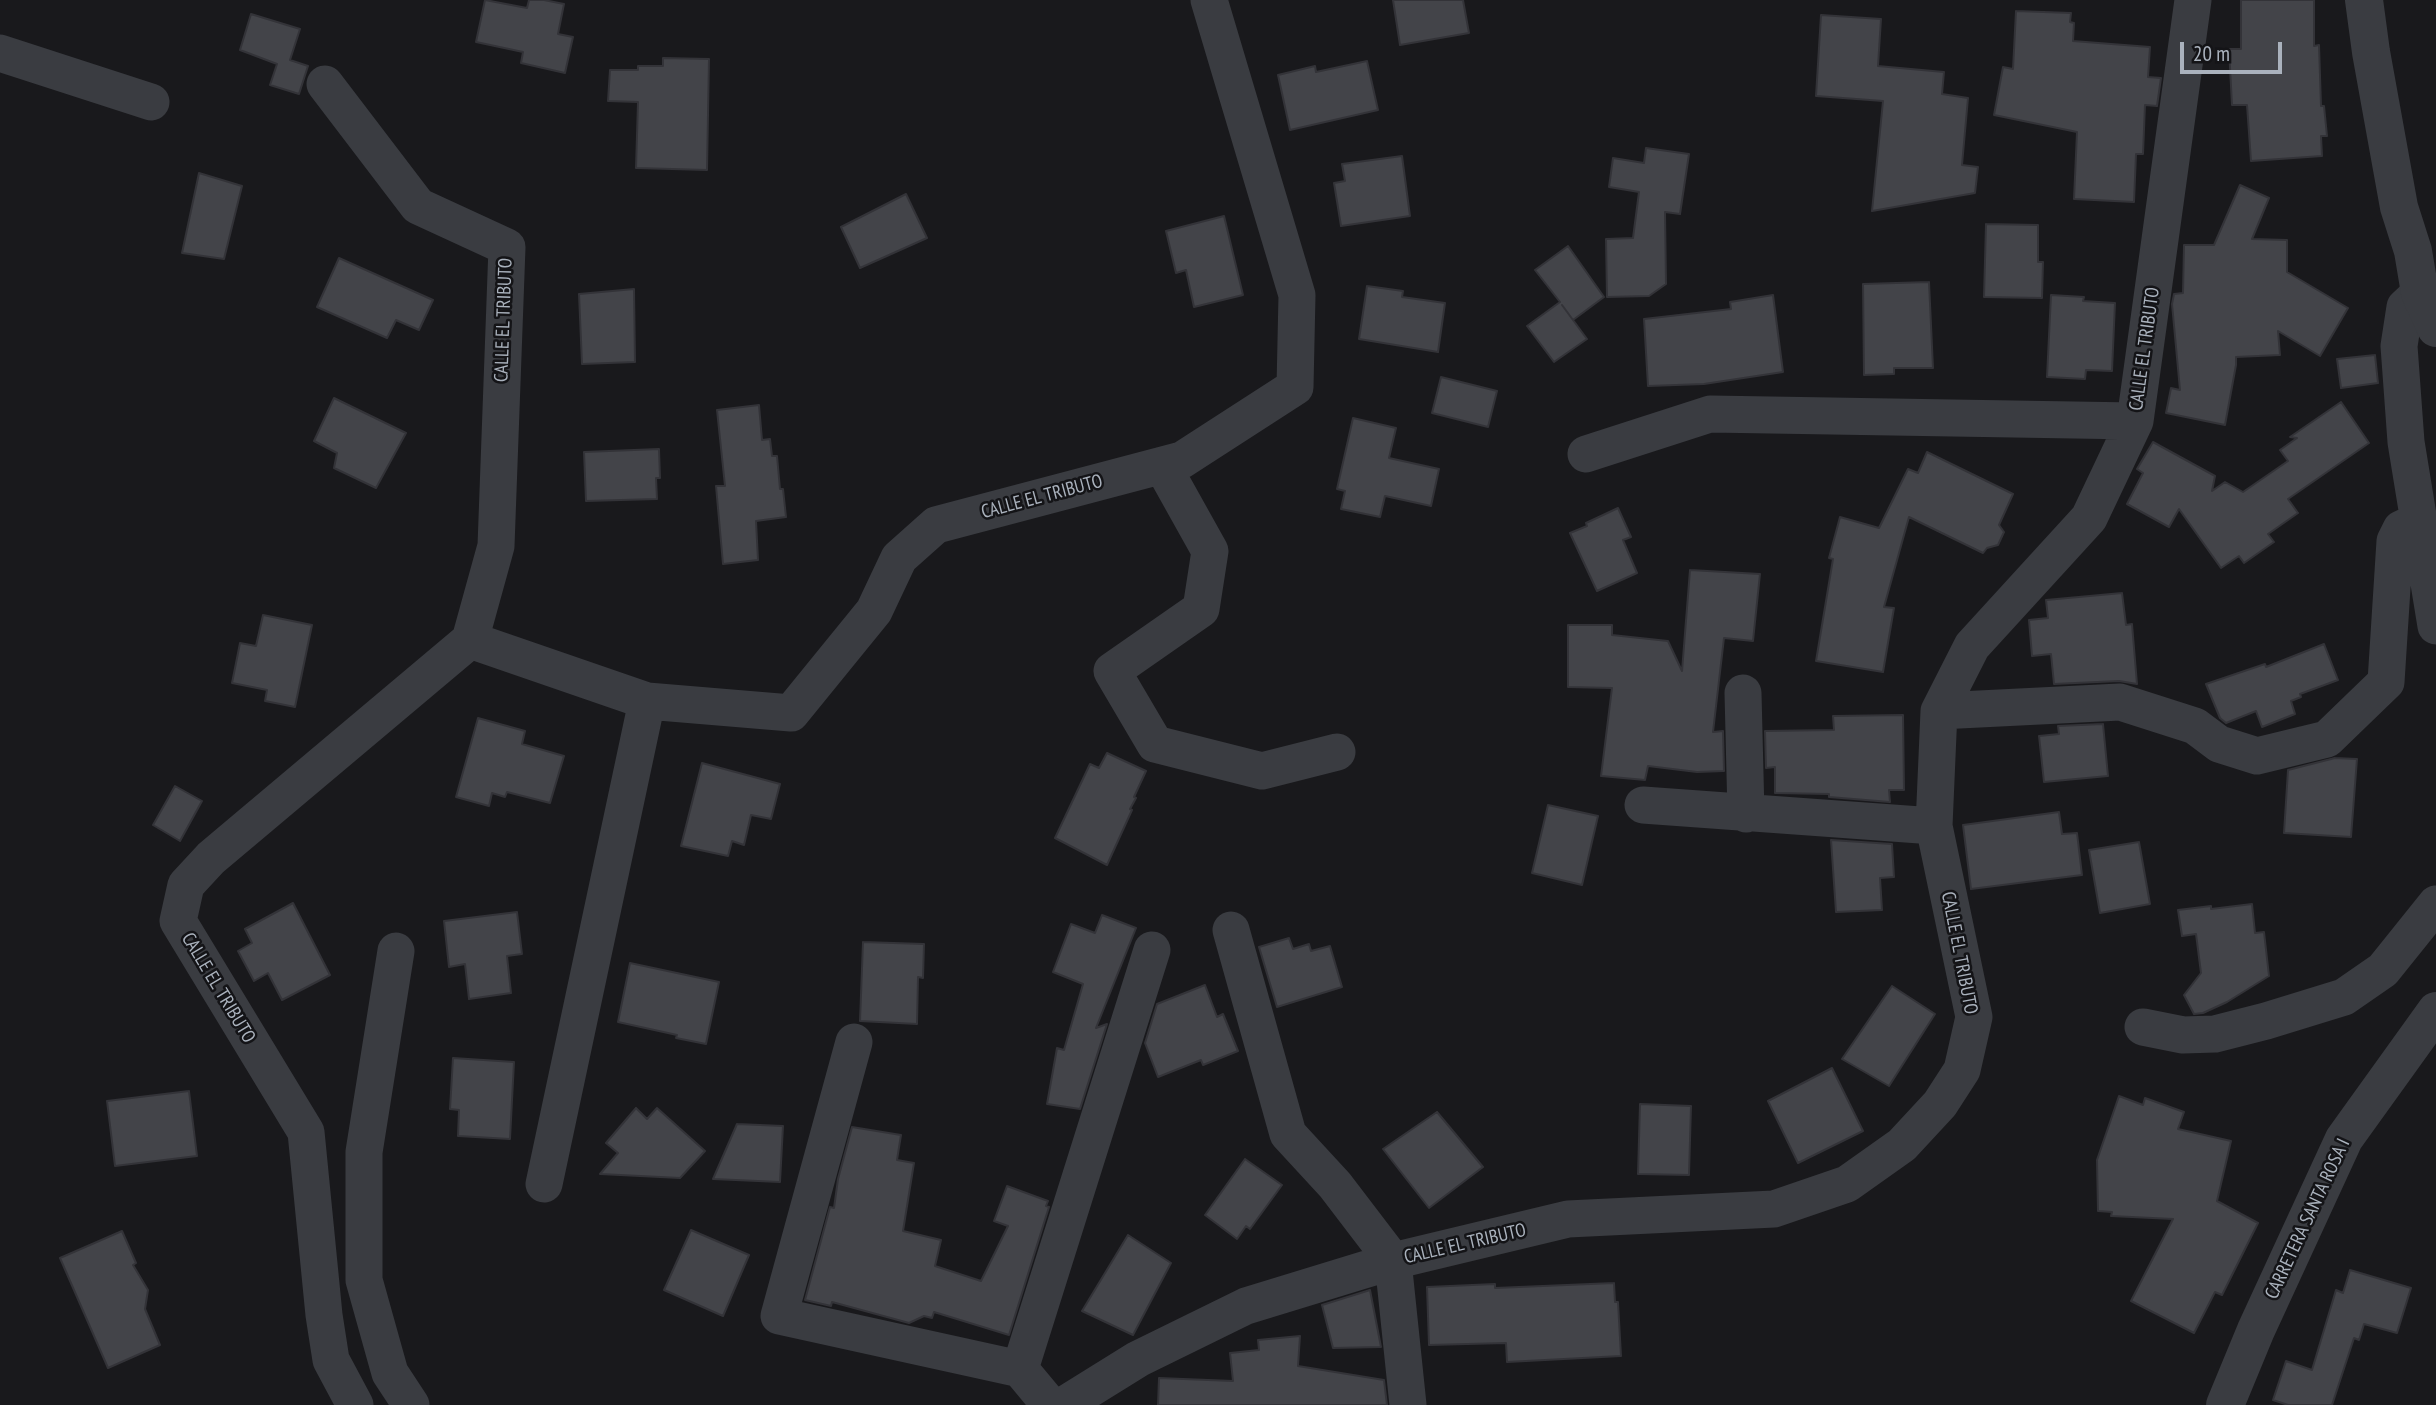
<!DOCTYPE html>
<html>
<head>
<meta charset="utf-8">
<style>
  body { margin:0 }
  #map { position:relative; width:2436px; height:1405px; overflow:hidden; background:#19191c; font-family:"PT Sans Narrow",sans-serif }
  canvas { display:block }
  .scale { position:absolute; left:2180px; top:42px; width:102px; height:32px; box-sizing:border-box; border:4px solid #aab2bd; border-top:0; padding-left:9px; font-size:21px; line-height:24px; white-space:nowrap; color:#aab2bd; -webkit-text-stroke:5px #141417; paint-order:stroke }
</style>
</head>
<body>
<div id="map">
<canvas width="2436" height="1405"></canvas>
<div class="scale">20 m</div>
</div>
<script>
const ctx = document.querySelector('canvas').getContext('2d');
ctx.lineJoin = 'round';
function fillPath(path, color) {
  ctx.fillStyle = color;
  ctx.fill(path, 'evenodd');
}
function shape(rows) {
  const path = new Path2D();
  for (const r of rows) {
    path.moveTo(r[0], r[1]);
    for (let i = 2; i < r.length; i += 2) path.lineTo(r[i], r[i + 1]);
  }
  return path;
}
function trace(path, color, width, dash) {
  ctx.strokeStyle = color;
  ctx.lineWidth = width;
  ctx.lineCap = dash ? 'butt' : 'round';
  ctx.setLineDash(dash || []);
  ctx.stroke(path);
}
function label(font, color, halo, rows, align = 'center') {
  ctx.font = font + ' "PT Sans Narrow",sans-serif';
  ctx.lineWidth = 5;
  ctx.setLineDash([]);
  ctx.textBaseline = 'middle';
  ctx.strokeStyle = halo;
  ctx.fillStyle = color;
  for (const [text, x, y, turn = 0] of rows) {
    ctx.save();
    ctx.translate(x, y);
    ctx.rotate((+turn || 0) * Math.PI / 180);
    ctx.textAlign = isNaN(turn) ? turn : align;
    if (halo) ctx.strokeText(text, 0, 0);
    ctx.fillText(text, 0, 0);
    ctx.restore();
  }
}
const building = shape([
  [485,0,527,8,529,0,544,0,564,4,558,34,573,37,565,73,521,63,523,52,476,42,485,0],
  [1393,0,1463,0,1469,33,1400,45,1393,0],
  [2241,0,2314,0,2314,46,2319,45,2321,106,2324,106,2327,136,2321,136,2322,156,2251,161,2247,105,2232,105,2229,49,2241,49,2241,0],
  [2016,11,2071,13,2070,22,2074,23,2073,41,2150,47,2148,77,2161,78,2157,106,2145,105,2143,154,2136,154,2134,202,2074,199,2077,132,1994,115,2003,67,2013,69,2016,11],
  [251,14,300,29,290,60,308,66,299,94,270,85,277,64,240,50,251,14],
  [1821,15,1881,19,1878,66,1944,72,1942,94,1968,98,1962,165,1978,167,1975,193,1872,211,1883,101,1816,96,1821,15],
  [663,58,709,59,707,170,636,168,638,102,608,101,610,70,638,70,638,66,663,66,663,58],
  [1367,61,1378,110,1290,130,1278,75,1315,66,1316,72,1367,61],
  [1646,148,1689,154,1680,214,1665,212,1666,284,1649,296,1607,297,1606,239,1633,238,1639,192,1609,187,1613,158,1644,163,1646,148],
  [1402,156,1410,216,1341,226,1334,183,1345,181,1342,164,1402,156],
  [199,173,242,186,224,259,182,253,199,173],
  [2240,185,2269,198,2252,239,2287,240,2287,272,2348,308,2320,356,2278,331,2280,355,2236,357,2236,365,2225,425,2166,413,2171,388,2180,390,2172,304,2174,294,2183,293,2184,245,2214,245,2240,185],
  [906,194,927,238,860,268,841,227,906,194],
  [1224,216,1243,295,1194,307,1186,270,1176,273,1166,231,1224,216],
  [1986,224,2038,225,2038,262,2043,262,2042,298,1984,297,1986,224],
  [1568,246,1604,297,1573,320,1562,305,1587,339,1554,362,1527,326,1560,302,1535,270,1568,246],
  [339,258,433,300,419,330,396,320,387,338,317,307,339,258],
  [1929,282,1933,368,1894,368,1894,374,1864,375,1863,284,1929,282],
  [1367,286,1403,291,1402,297,1445,303,1438,352,1359,339,1367,286],
  [634,289,635,362,582,364,579,294,634,289],
  [1773,295,1783,372,1704,384,1648,386,1644,319,1731,309,1730,302,1773,295],
  [2051,295,2084,297,2083,301,2115,303,2112,371,2086,370,2085,379,2047,377,2051,295],
  [2375,355,2378,383,2341,388,2337,359,2375,355],
  [1441,377,1497,391,1488,427,1432,413,1441,377],
  [334,398,406,433,376,488,334,468,337,453,314,441,334,398],
  [2341,402,2369,443,2288,499,2298,513,2268,534,2274,542,2244,563,2239,556,2221,568,2179,509,2169,527,2127,504,2143,473,2137,469,2153,442,2215,476,2212,491,2225,482,2243,492,2288,461,2280,450,2297,438,2290,437,2341,402],
  [759,405,762,440,770,439,772,456,777,456,780,489,783,489,786,517,756,521,758,560,723,564,716,486,725,486,717,410,759,405],
  [1353,418,1396,428,1389,458,1439,469,1431,506,1385,496,1380,517,1341,509,1345,491,1337,489,1353,418],
  [659,449,660,478,656,478,657,499,586,501,584,452,659,449],
  [1927,452,2013,494,1999,525,2004,532,1998,545,1987,548,1983,553,1909,517,1884,607,1894,608,1883,672,1816,661,1833,559,1829,558,1840,517,1879,528,1908,469,1918,473,1927,452],
  [1618,508,1631,537,1623,540,1637,573,1597,591,1570,533,1587,526,1586,523,1618,508],
  [1690,570,1760,574,1753,641,1724,638,1713,732,1723,731,1724,771,1697,772,1648,766,1645,780,1601,776,1612,688,1568,687,1568,625,1612,625,1612,635,1668,641,1682,671,1690,570],
  [2122,593,2126,625,2132,624,2137,684,2119,681,2054,684,2051,654,2032,656,2029,620,2048,618,2046,600,2122,593],
  [263,615,312,625,295,707,265,701,267,690,232,683,240,643,256,646,263,615],
  [2324,644,2338,680,2300,694,2301,697,2291,701,2295,714,2262,727,2256,711,2226,723,2220,718,2206,684,2265,664,2266,667,2324,644],
  [1903,715,1904,790,1889,790,1890,802,1829,797,1829,794,1775,793,1775,767,1766,768,1765,731,1834,730,1833,716,1903,715],
  [478,718,525,731,522,744,564,756,550,803,507,792,505,797,492,793,489,806,456,797,478,718],
  [2103,724,2108,776,2044,782,2039,736,2059,734,2058,726,2103,724],
  [1107,753,1146,771,1134,797,1136,798,1130,809,1132,810,1107,865,1055,838,1090,764,1099,768,1107,753],
  [2335,758,2357,759,2351,837,2284,833,2288,770,2335,758],
  [702,763,780,784,771,819,751,815,744,845,732,841,728,856,681,846,702,763],
  [175,786,202,801,180,841,153,825,175,786],
  [1548,805,1598,816,1582,885,1532,873,1548,805],
  [2059,812,2062,834,2077,833,2082,875,1971,889,1963,825,2059,812],
  [1831,840,1892,844,1894,877,1880,878,1882,910,1836,912,1831,840],
  [2139,842,2150,904,2100,913,2089,850,2139,842],
  [293,903,330,975,282,1000,268,973,254,981,238,951,252,943,245,929,293,903],
  [2252,904,2255,933,2264,932,2269,976,2227,1002,2203,1013,2194,1014,2184,995,2201,973,2196,934,2182,936,2178,910,2211,906,2211,909,2252,904],
  [517,912,522,954,507,956,511,993,469,999,465,964,449,967,444,921,517,912],
  [1102,915,1136,928,1096,1028,1107,1024,1080,1109,1047,1104,1057,1048,1064,1050,1083,984,1053,972,1071,924,1095,933,1102,915],
  [1289,938,1293,949,1309,944,1311,951,1330,946,1342,987,1277,1007,1259,947,1289,938],
  [863,942,924,944,923,978,918,977,917,1024,860,1021,863,942],
  [630,963,719,982,706,1044,676,1038,677,1035,618,1022,630,963],
  [1205,985,1217,1017,1223,1014,1238,1051,1203,1065,1201,1060,1158,1077,1145,1043,1157,1004,1205,985],
  [1892,986,1935,1014,1889,1086,1842,1059,1892,986],
  [453,1058,514,1062,510,1139,458,1136,459,1110,450,1109,453,1058],
  [1832,1068,1863,1131,1798,1163,1768,1101,1832,1068],
  [189,1091,197,1156,115,1166,107,1101,189,1091],
  [2119,1096,2143,1105,2145,1098,2184,1112,2178,1129,2231,1141,2217,1201,2258,1223,2222,1295,2215,1292,2194,1333,2131,1301,2173,1219,2111,1216,2112,1212,2098,1211,2097,1160,2119,1096],
  [1640,1104,1691,1106,1689,1175,1638,1174,1640,1104],
  [636,1108,647,1119,657,1108,705,1151,680,1178,600,1174,618,1153,606,1143,636,1108],
  [1437,1112,1483,1167,1429,1208,1383,1149,1437,1112],
  [737,1124,783,1126,780,1182,713,1179,737,1124],
  [852,1127,901,1135,897,1160,914,1163,903,1231,941,1240,935,1266,981,1281,1008,1226,994,1221,1007,1186,1048,1201,1046,1206,1049,1207,1009,1335,934,1312,932,1318,924,1316,909,1323,832,1302,831,1306,805,1300,830,1207,834,1208,838,1179,852,1127],
  [1245,1159,1282,1185,1250,1229,1246,1226,1237,1239,1205,1215,1245,1159],
  [691,1230,749,1255,723,1316,664,1290,691,1230],
  [122,1231,136,1263,133,1265,148,1290,145,1309,160,1345,108,1368,60,1258,122,1231],
  [1128,1235,1171,1263,1133,1335,1082,1311,1128,1235],
  [2350,1270,2411,1288,2397,1333,2364,1324,2359,1340,2354,1338,2332,1405,2288,1405,2273,1400,2286,1361,2312,1370,2336,1290,2343,1293,2350,1270],
  [1614,1283,1615,1302,1618,1302,1621,1356,1507,1362,1506,1343,1429,1345,1427,1287,1495,1284,1495,1288,1614,1283],
  [1370,1290,1381,1347,1333,1348,1322,1305,1370,1290],
  [1300,1336,1298,1366,1384,1380,1387,1405,1158,1405,1159,1378,1233,1381,1230,1353,1259,1350,1258,1340,1300,1336]
]);
const minor = shape([
  [0,53,151,102],
  [325,84,418,206,507,247,496,546,470,640],
  [2420,293,2405,307,2399,346,2406,442,2436,626],
  [1586,454,1710,414,2135,421],
  [1162,465,1210,551,1201,609,1112,671,1155,744,1262,771,1337,752],
  [1743,693,1746,814],
  [1939,711,2120,702,2195,726,2219,744,2257,756,2327,739,2386,682,2395,541,2401,529,2420,520],
  [1643,805,1934,826],
  [1231,930,1288,1134,1335,1185,1393,1261,1408,1405],
  [396,951,364,1152,364,1280,390,1373,411,1405],
  [2143,1027,2183,1035,2215,1034,2266,1021,2344,997,2383,970,2436,904],
  [854,1042,779,1316,1020,1369,1050,1405],
  [544,1184,647,701],
  [1020,1369,1152,950],
  [355,1405,331,1360,324,1315,306,1132,178,921,186,885,211,858,470,640,647,701,791,713,874,611,899,558,936,525,1182,460,1295,387,1297,295,1209,0],
  [1064,1405,1138,1359,1246,1306,1393,1261,1568,1219,1774,1209,1847,1184,1902,1145,1940,1104,1962,1070,1974,1017,1934,826,1939,711,1972,646,2089,518,2135,421,2193,0]
]);
const tertiary = shape([
  [2364,0,2371,52,2399,207,2413,251,2420,293,2436,328],
  [2225,1405,2256,1330,2344,1139,2436,1011]
]);
const streetNames = [
  ["CALLE EL TRIBUTO",504,320,-88],
  ["CALLE EL TRIBUTO",2145,349,-82],
  ["CALLE EL TRIBUTO",1042,497,-15],
  ["CALLE EL TRIBUTO",1959,953,79],
  ["CALLE EL TRIBUTO",218,988,59],
  ["CARRETERA SANTA ROSA I",2308,1219,-65],
  ["CALLE EL TRIBUTO",1465,1244,-13]
];
fillPath(building, '#434449');
trace(building, '#333338', 2);
trace(minor, '#3a3c41', 37);
trace(tertiary, '#3a3c41', 38);
label('19px', '#aab2bd', '#141417', streetNames);
</script>
</body>
</html>
